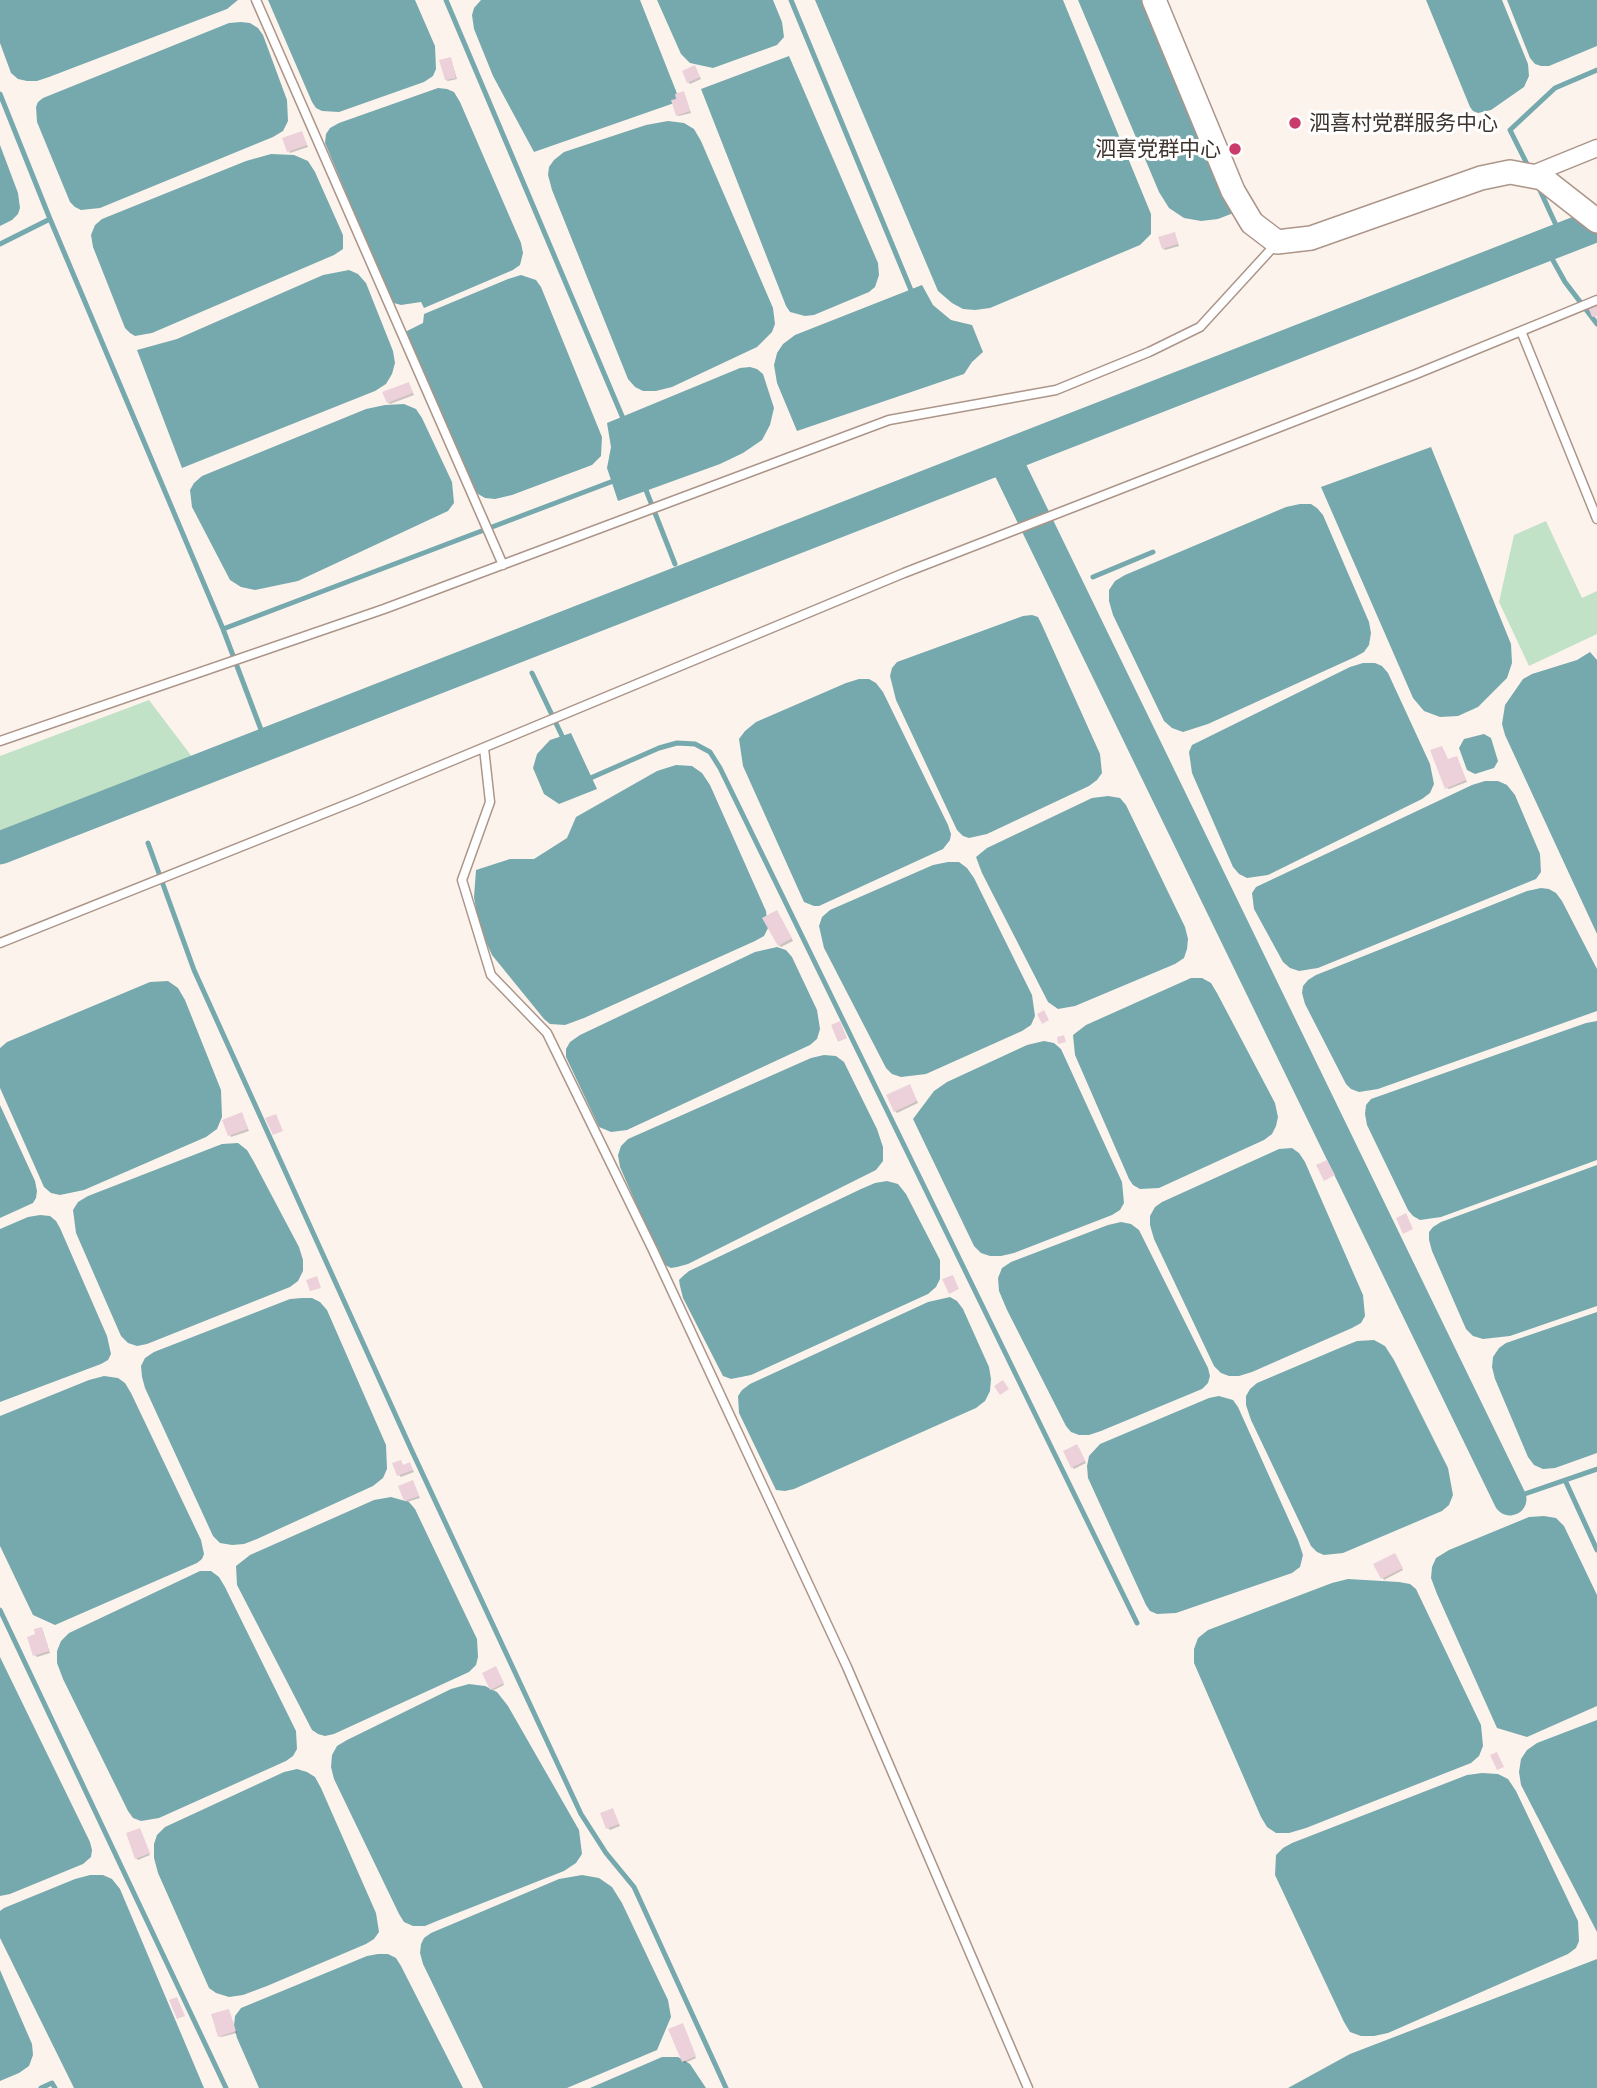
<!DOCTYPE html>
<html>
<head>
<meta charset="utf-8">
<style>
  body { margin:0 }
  canvas { display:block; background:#fdf3ed }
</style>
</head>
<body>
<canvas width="1597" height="2088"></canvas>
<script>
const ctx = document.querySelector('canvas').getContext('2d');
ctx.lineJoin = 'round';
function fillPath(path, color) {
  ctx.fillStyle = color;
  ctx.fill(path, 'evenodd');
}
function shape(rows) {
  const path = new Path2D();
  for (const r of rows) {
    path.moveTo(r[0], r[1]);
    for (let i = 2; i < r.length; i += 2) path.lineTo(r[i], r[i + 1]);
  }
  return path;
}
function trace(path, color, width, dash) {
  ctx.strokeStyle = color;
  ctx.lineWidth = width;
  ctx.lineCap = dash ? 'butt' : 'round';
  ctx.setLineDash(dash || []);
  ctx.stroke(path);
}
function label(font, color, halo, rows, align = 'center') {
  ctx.font = font + ' Lato,"Noto Sans SC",sans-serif';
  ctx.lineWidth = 6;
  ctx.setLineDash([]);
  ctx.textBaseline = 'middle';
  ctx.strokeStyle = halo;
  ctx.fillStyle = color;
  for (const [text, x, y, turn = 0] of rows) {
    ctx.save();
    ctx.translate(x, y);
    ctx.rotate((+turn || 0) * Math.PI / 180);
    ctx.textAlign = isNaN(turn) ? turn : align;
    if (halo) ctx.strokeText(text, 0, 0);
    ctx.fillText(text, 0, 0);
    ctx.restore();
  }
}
const green = shape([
  [1546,521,1582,598,1597,591,1597,634,1529,666,1499,602,1514,535],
  [149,700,196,762,0,835,0,756]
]);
const water = shape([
  [0,0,238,0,227,9,49,77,37,81,27,81,18,79,11,73,0,43],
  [268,0,415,0,435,46,436,69,433,76,424,82,339,112,322,111,316,108,312,102],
  [481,0,640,0,680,101,534,152,493,76,474,29,472,15,474,8],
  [657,0,773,0,782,22,784,37,777,45,713,68,690,63,681,54],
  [815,0,1063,0,1151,214,1151,234,1140,245,990,308,975,310,963,309,952,303,938,291],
  [1078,0,1144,0,1236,212,1218,219,1201,221,1184,218,1169,208,1159,192],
  [1426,0,1502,0,1528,64,1529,76,1524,87,1491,110,1478,113,1473,111,1470,107],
  [1507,0,1597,0,1597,46,1549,66,1541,66,1535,64,1530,58],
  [241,22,250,23,258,28,263,35,287,100,288,121,283,131,273,137,100,208,81,210,75,207,70,202,37,122,36,107,38,102,43,98,229,23],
  [789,56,878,263,879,275,875,287,869,292,814,315,805,316,790,312,786,306,701,89],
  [438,88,447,89,454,92,460,102,521,243,523,253,520,265,513,270,424,308,421,302,401,305,394,303,389,296,325,143,326,134,330,128,339,123],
  [668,121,684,123,694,129,701,141,773,308,775,324,772,332,757,347,672,387,656,391,643,391,635,387,628,379,552,190,548,175,549,167,554,160,564,152,646,125],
  [0,145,18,193,20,208,18,214,12,220,0,226],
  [271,154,294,155,308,161,315,172,343,235,343,249,334,255,152,333,135,336,130,333,125,328,93,247,91,235,95,225,102,219,246,161],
  [349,270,358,274,366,283,393,351,395,363,392,374,386,384,375,391,182,468,137,350,177,339,323,275],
  [521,275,536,280,541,287,602,437,601,456,592,465,512,495,495,499,485,498,478,494,470,483,403,333,423,323,424,314,508,279],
  [922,285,933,305,951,320,972,325,983,352,972,362,964,374,797,431,777,383,774,365,777,353,783,344,795,335],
  [750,367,757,369,763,374,774,408,770,425,762,440,743,453,720,464,618,501,607,468,611,447,607,423,740,368],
  [404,404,416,409,422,418,452,482,454,503,448,511,298,581,255,590,241,587,230,580,192,507,190,490,194,483,202,476,366,409,385,405],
  [1431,447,1511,644,1512,663,1507,678,1478,707,1458,716,1440,717,1424,711,1413,698,1321,487],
  [1300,504,1311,504,1317,508,1323,515,1369,622,1371,633,1369,645,1364,652,1355,657,1208,724,1183,732,1172,728,1164,721,1113,615,1109,601,1109,590,1115,581,1125,575,1286,507],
  [1032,615,1038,617,1042,625,1100,754,1102,773,1097,780,1089,786,987,834,969,838,963,836,957,830,896,700,890,676,892,668,897,662,1023,616],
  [1590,652,1597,660,1597,934,1505,735,1502,724,1505,705,1523,679,1532,674,1577,660],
  [1363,663,1375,663,1382,666,1388,673,1430,764,1434,784,1430,793,1422,799,1268,875,1247,878,1239,874,1233,867,1192,773,1189,752,1192,745,1350,667],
  [859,679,869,679,876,683,883,692,948,825,951,834,950,840,943,849,819,906,814,906,804,902,743,766,739,739,745,731,756,722,846,683],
  [571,733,597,789,559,804,544,794,533,768,537,754,550,740],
  [1484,734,1491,738,1498,761,1494,768,1475,774,1467,770,1459,748,1464,739],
  [676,765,692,766,702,773,710,785,766,911,768,928,764,936,755,941,584,1018,565,1025,550,1024,544,1019,492,955,479,927,474,897,476,870,510,859,534,859,567,838,576,817,657,771],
  [1485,781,1498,781,1507,785,1515,795,1540,854,1541,872,1536,879,1318,968,1299,971,1290,968,1283,962,1254,909,1252,893,1256,887,1472,785],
  [1108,796,1120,798,1126,805,1185,927,1188,939,1187,949,1184,958,1175,964,1075,1006,1058,1009,1048,1002,982,873,976,857,987,848,1092,798],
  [948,862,959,862,967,868,974,878,1032,995,1035,1016,1031,1025,1022,1031,926,1074,901,1077,892,1074,886,1068,824,948,819,926,822,917,830,910,933,865],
  [1541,888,1549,889,1556,893,1562,901,1597,969,1597,1011,1378,1089,1359,1092,1351,1089,1346,1084,1305,1004,1302,993,1303,986,1308,980,1316,975,1527,891],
  [777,947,786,950,792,957,817,1010,820,1029,817,1039,810,1045,627,1130,611,1132,599,1127,566,1057,566,1049,570,1042,580,1035,755,952],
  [1191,978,1202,978,1211,983,1217,993,1275,1103,1278,1117,1276,1126,1272,1134,1264,1140,1159,1188,1140,1189,1133,1185,1129,1179,1075,1055,1073,1035,1086,1025],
  [168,981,178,988,185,1000,221,1090,222,1117,217,1129,206,1137,84,1190,60,1195,51,1193,44,1187,0,1088,0,1048,7,1042,150,982],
  [1597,1021,1597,1160,1441,1217,1420,1220,1413,1216,1408,1210,1367,1125,1365,1114,1366,1105,1371,1099,1586,1023],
  [1044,1041,1054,1043,1061,1049,1122,1182,1124,1203,1120,1210,1112,1215,1014,1253,1001,1256,990,1256,981,1253,974,1246,913,1119,934,1091,947,1082,1027,1045],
  [824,1055,836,1056,844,1062,877,1129,883,1147,883,1161,876,1170,688,1264,677,1267,671,1268,665,1265,661,1261,620,1167,618,1155,621,1146,628,1139,811,1058],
  [0,1105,35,1181,37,1191,36,1198,33,1203,0,1218],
  [238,1143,247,1150,254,1162,299,1247,303,1260,303,1271,298,1281,290,1287,147,1344,137,1346,128,1343,121,1336,76,1233,73,1210,78,1202,88,1196,222,1144],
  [1292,1148,1299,1153,1305,1162,1363,1295,1365,1316,1361,1323,1352,1328,1252,1372,1239,1376,1229,1376,1221,1373,1214,1366,1154,1239,1150,1225,1150,1216,1155,1207,1162,1202,1279,1149],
  [1597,1165,1597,1306,1510,1336,1483,1339,1473,1336,1466,1329,1432,1251,1429,1240,1429,1232,1433,1227,1441,1222],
  [887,1181,898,1184,906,1194,940,1260,940,1279,936,1287,928,1294,751,1375,731,1379,723,1376,683,1298,680,1286,679,1280,683,1276,689,1271,861,1189,875,1183],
  [40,1215,50,1216,56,1221,60,1228,107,1336,111,1354,108,1360,101,1364,0,1402,0,1229,28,1217],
  [1121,1222,1131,1224,1139,1230,1208,1368,1210,1376,1208,1383,1202,1389,1101,1431,1089,1435,1079,1435,1071,1432,1066,1426,1007,1310,999,1291,998,1278,1002,1268,1011,1262,1108,1225],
  [950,1297,957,1301,963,1309,989,1367,991,1379,990,1391,985,1401,976,1408,794,1489,785,1491,776,1490,739,1413,738,1396,742,1390,750,1384,928,1302],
  [302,1298,312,1298,320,1302,327,1310,386,1445,387,1469,383,1478,373,1486,257,1539,244,1544,232,1545,220,1543,213,1536,145,1388,142,1377,141,1366,145,1358,154,1352,290,1299],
  [1597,1312,1597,1453,1555,1468,1543,1469,1534,1465,1528,1457,1495,1379,1492,1367,1493,1357,1499,1348,1506,1343],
  [1374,1340,1385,1346,1394,1360,1448,1468,1453,1495,1449,1505,1442,1511,1343,1553,1324,1555,1317,1552,1311,1546,1251,1420,1246,1405,1246,1396,1250,1389,1257,1383,1342,1347,1357,1341],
  [104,1376,118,1378,125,1383,131,1393,201,1540,204,1554,202,1559,197,1563,55,1625,33,1615,0,1546,0,1416,89,1380],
  [1219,1396,1233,1400,1238,1407,1298,1540,1303,1555,1300,1567,1292,1573,1176,1613,1157,1614,1150,1611,1146,1605,1088,1478,1087,1466,1089,1456,1100,1444,1209,1398],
  [391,1497,409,1502,415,1509,477,1639,478,1657,476,1665,469,1672,334,1734,325,1736,318,1734,312,1730,237,1585,236,1566,250,1555,374,1500],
  [1544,1516,1556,1518,1564,1526,1597,1595,1597,1706,1527,1737,1497,1728,1437,1594,1431,1578,1432,1567,1436,1558,1449,1550,1529,1517],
  [200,1571,211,1571,219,1577,225,1587,296,1731,297,1749,293,1756,286,1761,159,1818,141,1821,133,1818,128,1811,63,1679,57,1663,57,1651,61,1641,69,1633],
  [1348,1579,1399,1582,1410,1584,1416,1589,1481,1725,1483,1746,1479,1756,1471,1763,1306,1828,1289,1833,1276,1833,1267,1827,1261,1817,1194,1663,1194,1649,1198,1638,1208,1630,1332,1583],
  [0,1657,90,1842,92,1850,91,1857,83,1864,10,1894,0,1896],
  [469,1684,485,1686,497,1692,508,1706,579,1830,582,1854,576,1863,564,1871,437,1921,425,1926,413,1926,404,1922,399,1914,334,1779,331,1767,332,1755,337,1746,347,1740,451,1689],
  [1597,1720,1597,1932,1521,1785,1519,1772,1521,1759,1527,1750,1537,1743],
  [297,1769,307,1772,315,1777,321,1788,376,1913,379,1932,374,1939,366,1944,267,1986,243,1995,229,1997,216,1993,209,1988,158,1873,154,1858,154,1844,157,1835,165,1827,284,1772],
  [1482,1773,1498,1774,1508,1779,1516,1791,1578,1921,1579,1941,1576,1948,1568,1954,1388,2033,1374,2036,1361,2036,1350,2032,1344,2022,1275,1875,1276,1855,1283,1848,1292,1843,1467,1775],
  [90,1875,103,1875,112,1879,120,1889,204,2088,74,2088,0,1938,0,1911,4,1908,75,1879],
  [582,1875,599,1878,612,1887,622,1903,668,2000,671,2017,657,2050,567,2088,483,2088,423,1964,420,1953,421,1944,424,1938,431,1933,559,1879],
  [378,1954,388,1954,396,1958,401,1966,463,2088,259,2088,237,2038,234,2026,235,2016,241,2008,367,1956],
  [1597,1959,1597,2088,1288,2088,1350,2054],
  [0,1970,32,2044,33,2055,29,2066,19,2073,0,2081],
  [662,2057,678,2057,690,2064,706,2088,590,2088]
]);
const shadow = shape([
  [451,59,457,79,448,81,446,80],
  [696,69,701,79,690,84,688,82],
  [684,93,691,113,679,116,677,115],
  [302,133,308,147,290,153,289,151],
  [1175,234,1179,246,1165,250,1163,248],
  [410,386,414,395,390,404,388,402],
  [1442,748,1448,761,1458,760,1467,782,1449,789,1447,788],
  [778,914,793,941,781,947,779,945],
  [911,1088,918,1103,897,1113,895,1111],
  [242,1114,249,1131,231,1137,230,1135],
  [1079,1448,1086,1463,1074,1469,1072,1467],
  [410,1464,414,1472,401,1477,399,1475,403,1467],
  [414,1484,420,1498,407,1502,400,1487],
  [1396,1557,1403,1570,1384,1580,1375,1565],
  [43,1631,50,1653,37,1657,35,1655,37,1635],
  [497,1670,504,1685,494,1690,492,1689],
  [613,1810,620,1826,610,1830,608,1828],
  [140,1830,150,1855,138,1860,136,1858],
  [229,2011,237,2033,221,2037,219,2036],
  [684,2027,696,2058,685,2063,683,2061]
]);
const stream = shape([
  [446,0,625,423],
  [791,0,913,295],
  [0,94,50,219,223,629,263,735],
  [1529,168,1510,130,1555,88,1597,70],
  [1538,186,1556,225],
  [0,244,50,219],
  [1545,246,1565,282,1597,324],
  [644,485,675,564],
  [1093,577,1153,552],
  [223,629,616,480],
  [532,673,563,738],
  [586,780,659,748,677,743,695,744,710,752,720,768,1137,1623],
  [148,843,194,970,411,1449,581,1814,606,1853,634,1887,726,2088],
  [1565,1480,1597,1550],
  [1510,1499,1597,1469],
  [0,1610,226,2088],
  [41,2088,52,2083,55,2088]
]);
const river = shape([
  [1008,465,1510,1499],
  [0,848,1597,225]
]);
const building = shape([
  [451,57,456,78,445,80,439,60],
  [695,65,700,77,687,83,682,71],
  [684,91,690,111,676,116,671,100,676,99,675,94],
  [302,131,307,145,287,152,282,138],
  [1175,232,1178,244,1162,249,1158,237],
  [1597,303,1597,316,1592,317,1588,307],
  [409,382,413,393,387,403,382,392],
  [1442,746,1448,759,1457,756,1466,780,1445,789,1430,750],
  [777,910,792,938,778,946,762,918],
  [1044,1010,1049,1020,1042,1024,1037,1014],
  [840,1021,847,1038,838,1042,831,1025],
  [1064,1035,1066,1042,1058,1044,1057,1037],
  [910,1084,917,1101,894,1112,886,1095],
  [242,1112,248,1129,228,1136,222,1120],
  [276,1114,283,1131,273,1135,265,1118],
  [1327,1160,1335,1175,1324,1181,1316,1165],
  [1406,1213,1413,1229,1403,1234,1396,1218],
  [953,1275,959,1289,949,1294,942,1279],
  [317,1276,321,1288,310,1291,306,1280],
  [1003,1380,1009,1389,1000,1395,994,1386],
  [1077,1444,1085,1461,1071,1468,1063,1451],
  [401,1460,403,1465,410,1462,413,1470,397,1476,392,1463],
  [413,1480,419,1496,404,1501,398,1486],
  [1395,1553,1403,1568,1381,1579,1373,1564],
  [42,1627,49,1651,33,1656,27,1637,35,1634,34,1629],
  [496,1666,504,1683,490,1690,482,1673],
  [1497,1752,1504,1767,1497,1770,1490,1755],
  [613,1808,619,1824,606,1829,600,1813],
  [140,1828,150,1853,135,1859,126,1833],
  [177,1997,185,2016,177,2019,169,2000],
  [229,2009,236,2031,218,2037,211,2014],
  [683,2023,696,2056,682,2062,668,2029]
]);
const lane = shape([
  [256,0,503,565],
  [1521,331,1597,519],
  [0,741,384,609,889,420,1056,390,1149,352,1200,327,1275,245],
  [484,748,490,802,462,880,491,975,547,1033,652,1248,847,1667,1028,2088],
  [0,943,360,799,904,573,1416,374,1597,300]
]);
const street = shape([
  [1528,176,1597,148]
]);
const secondary = shape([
  [1154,0,1233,191,1252,223,1277,242,1311,238,1481,178,1510,172,1542,178,1597,221]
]);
const markers = [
  [1295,123,7,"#c93c6b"],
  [1235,149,7,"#c93c6b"]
];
const poiNames = [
  ["泗喜村党群服务中心",1309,123],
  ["泗喜党群中心",1221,149,"right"]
];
fillPath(green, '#c1e2c7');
fillPath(water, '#76a9ad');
fillPath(shadow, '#0003');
trace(stream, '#76a9ad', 5);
trace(river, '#76a9ad', 33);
fillPath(building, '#ecd1db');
trace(lane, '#ac9589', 11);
trace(street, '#ac9589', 19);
trace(secondary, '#ac9589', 26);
trace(lane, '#fff', 8);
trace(street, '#fff', 16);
trace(secondary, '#fff', 23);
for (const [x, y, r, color] of markers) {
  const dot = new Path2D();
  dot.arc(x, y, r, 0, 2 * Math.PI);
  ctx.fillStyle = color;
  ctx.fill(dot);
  trace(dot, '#fff', 2.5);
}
label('21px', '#3e342f', '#fff', poiNames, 'left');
</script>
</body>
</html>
